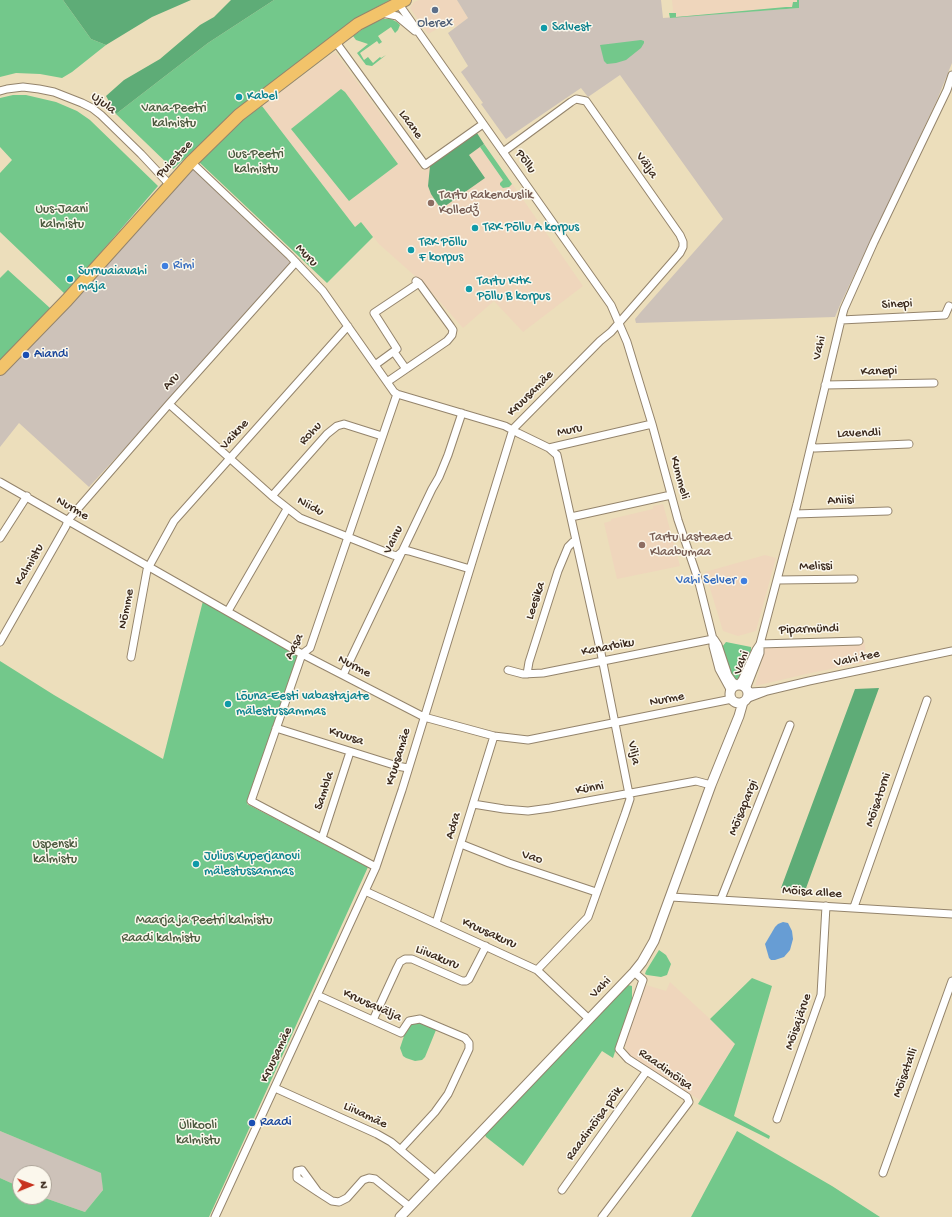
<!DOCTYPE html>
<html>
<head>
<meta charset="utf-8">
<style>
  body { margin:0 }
  #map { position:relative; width:952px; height:1217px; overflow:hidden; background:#ecdebb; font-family:"Gochi Hand",sans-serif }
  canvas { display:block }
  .north { position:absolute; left:12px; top:1165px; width:40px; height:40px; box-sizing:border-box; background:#fbf7ec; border:1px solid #aea59a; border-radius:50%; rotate:89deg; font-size:11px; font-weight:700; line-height:16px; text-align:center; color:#3b2a1e }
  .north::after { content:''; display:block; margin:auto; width:14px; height:18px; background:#c8321e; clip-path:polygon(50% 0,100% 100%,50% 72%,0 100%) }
</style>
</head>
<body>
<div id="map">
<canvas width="952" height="1217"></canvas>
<div class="north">N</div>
</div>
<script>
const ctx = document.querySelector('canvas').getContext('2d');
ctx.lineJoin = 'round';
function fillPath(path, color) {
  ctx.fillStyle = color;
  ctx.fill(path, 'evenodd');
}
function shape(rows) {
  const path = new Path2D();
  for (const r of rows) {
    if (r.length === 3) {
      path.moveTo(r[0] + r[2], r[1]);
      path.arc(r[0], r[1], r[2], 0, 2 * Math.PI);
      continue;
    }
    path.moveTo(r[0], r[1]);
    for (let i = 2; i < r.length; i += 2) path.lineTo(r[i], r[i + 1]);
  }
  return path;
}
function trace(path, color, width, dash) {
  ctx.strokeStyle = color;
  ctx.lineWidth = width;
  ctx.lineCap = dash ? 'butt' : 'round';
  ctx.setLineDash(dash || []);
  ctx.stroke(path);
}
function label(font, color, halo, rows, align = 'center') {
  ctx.font = font + ' "Gochi Hand",sans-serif';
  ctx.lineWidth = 3;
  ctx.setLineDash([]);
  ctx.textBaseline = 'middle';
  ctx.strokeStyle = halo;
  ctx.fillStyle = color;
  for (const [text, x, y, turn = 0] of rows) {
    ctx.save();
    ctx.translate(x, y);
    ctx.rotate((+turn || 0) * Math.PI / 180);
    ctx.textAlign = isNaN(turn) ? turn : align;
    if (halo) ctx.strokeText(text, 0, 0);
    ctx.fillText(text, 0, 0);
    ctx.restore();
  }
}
const built = shape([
  [419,0,457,0,468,18,456,27,452,21,428,34,410,8,414,2],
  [672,0,799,0,799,8,674,20],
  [335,52,423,171,471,136,477,133,583,286,523,332,494,301,463,328,425,285,379,244,361,222,355,227,262,106],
  [663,504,680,566,617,579,604,523,611,521,611,519,653,509,653,506],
  [765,555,776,558,756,631,738,636,723,631,705,572],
  [864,641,866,652,871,661,806,674,755,686,767,642],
  [670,982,710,1019,735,1044,700,1100,630,1057,624,1044,646,985,666,991]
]);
const industrial = shape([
  [457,0,661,0,663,18,799,8,799,0,952,0,952,63,937,100,840,305,835,317,636,323,635,319,640,313,723,219,620,75,588,97,581,88,506,139,481,104,483,103,461,72,468,66,448,33,468,18],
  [192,168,291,263,124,449,89,487,19,423,0,447,0,373],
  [0,1131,102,1173,103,1190,85,1212,42,1197,44,1197,44,1173,20,1173,20,1187,0,1178]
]);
const green = shape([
  [0,0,63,0,91,39,106,45,72,72,62,78,40,74,16,73,0,77],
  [274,0,390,0,353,20,335,34,240,109,173,169,116,114,208,43],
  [797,0,799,0,799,8,670,18,669,13,676,13,676,17,786,7,792,7,793,2,797,2],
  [383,19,391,19,397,22,400,25,398,30,395,33,391,27,378,36,382,42,379,44,377,41,360,53,364,60,368,57,373,63,380,57,381,58,386,55,372,66,366,65,357,53,368,44,356,40,353,36,367,26],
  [641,40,644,41,644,43,641,48,626,60,616,63,607,64,604,61,600,45],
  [341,89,345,92,398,164,349,201,291,129],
  [13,95,26,95,56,102,77,111,90,120,158,186,65,294,0,232,0,173,12,160,0,147,0,98],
  [262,106,355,227,361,222,373,237,327,283,199,162,245,118],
  [484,144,512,184,509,187,503,188,500,185,500,183,503,180,480,147],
  [8,270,50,308,0,362,0,278],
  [203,601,298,655,247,804,368,867,209,1217,0,1217,0,1178,20,1187,20,1197,42,1197,85,1212,103,1190,101,1173,0,1131,0,661,54,695,163,759],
  [726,642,751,647,751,651,743,671,741,677,738,679,735,679,731,677,722,647],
  [659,950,666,955,671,964,667,975,661,977,647,975,645,974,646,971],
  [752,978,772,986,734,1116,770,1136,769,1139,698,1104,735,1044,710,1019],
  [628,985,632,986,632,999,613,1058,602,1051,523,1166,486,1137,484,1133],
  [415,1021,436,1027,436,1030,425,1057,422,1060,415,1061,406,1058,403,1056,400,1048,405,1033,411,1023],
  [737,1131,832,1186,880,1217,691,1217]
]);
const forest = shape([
  [63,0,191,0,152,17,106,45,91,39],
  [231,0,274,0,208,43,116,114,106,96,124,80,160,59,200,25,214,17],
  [477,133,484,144,469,155,485,178,441,209,431,194,428,186,430,166,471,136],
  [879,688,805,891,781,888,855,689]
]);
const water = shape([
  [783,922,788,923,792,931,793,939,790,950,784,957,775,960,771,960,769,958,765,944,775,927,778,924]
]);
const minor = shape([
  [398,3,611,305,627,342,652,424,678,520,698,579,713,639,713,646,719,669,731,691],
  [382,13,397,16,415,31],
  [335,41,425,165,483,124],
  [0,91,7,89,23,87,39,89,54,92,82,103,92,108,101,115,141,154,170,185],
  [191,162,290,256,323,291,394,392,397,394,505,426,518,433,549,448,652,424],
  [841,320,945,315,949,306],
  [394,352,406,369],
  [375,365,397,349,374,313,419,283,416,281],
  [387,382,447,341,452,335,453,330,451,327,419,283],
  [825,385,934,383],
  [169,404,272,496,300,518,393,555,397,556,404,550,409,551,470,569],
  [811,446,815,448,909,444],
  [0,482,302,654,424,717,494,736,528,740,732,699],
  [272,496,327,434,337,426,344,424,382,436],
  [795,514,888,511],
  [571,517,671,495],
  [0,538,27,496],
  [778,580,854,579],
  [228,611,287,509],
  [714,639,718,645,728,675,733,682,738,685,742,680,756,650,760,644],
  [0,642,66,526,68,520,169,404,296,262],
  [760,644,859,641],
  [131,657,147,570,174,521,348,326],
  [508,670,523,674,543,673,713,639],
  [527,674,529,662,558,571,568,547,573,542,576,541],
  [343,675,432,489,439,477,448,455,462,413],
  [767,691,751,692,746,689,760,653,760,644,797,504,841,320,844,309,874,242,947,90,952,75],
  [746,699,767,691,809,681,952,651],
  [276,728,397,766,408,768],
  [473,804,504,809,528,811,550,808,696,781,711,785],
  [322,838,350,752],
  [461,844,509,863,596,892],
  [376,867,251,801,302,654,310,648,397,394],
  [365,891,537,970,589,1019],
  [671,897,952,914],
  [721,899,790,725],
  [854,907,927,700],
  [436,923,494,736],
  [537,970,588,917,625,814,630,799,601,653,557,455,549,448],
  [317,995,401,1033,409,1021,420,1019,465,1038,469,1043,469,1049,448,1094,435,1112,401,1149],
  [373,1020,397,968,400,962,405,959,412,959,462,981,466,981,469,979,486,946],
  [275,1088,377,1134,391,1142,436,1180],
  [777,1119,821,995,826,906],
  [883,1173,952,981],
  [562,1190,646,1072],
  [318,1192,302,1170,297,1171,297,1178,318,1192,332,1201,339,1202,347,1198,363,1180,369,1178,375,1179,410,1207],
  [215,1217,376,867,402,790,513,429,600,341,611,332,680,253,683,247,683,242,680,235,586,101,576,99,571,102,503,152],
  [602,1217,689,1102,687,1097,628,1059,619,1049,643,980,634,972]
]);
const tertiary = shape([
  [739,694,9],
  [400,1217,634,972,642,962,654,941,711,785,739,716,743,702]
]);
const trunk = shape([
  [0,369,67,300,191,162,239,115,358,24,405,0]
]);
const markers = [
  [435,10,4,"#5c6f8a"],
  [544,28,4,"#0f9aa8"],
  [239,97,4,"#0f9aa8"],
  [431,203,4,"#8d6e63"],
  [475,228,4,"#0f9aa8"],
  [411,250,4,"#0f9aa8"],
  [165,266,4,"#3f7fe0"],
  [70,279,4,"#0f9aa8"],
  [469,289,4,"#0f9aa8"],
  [26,355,4,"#1a4fb4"],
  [642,545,4,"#8d6e63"],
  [744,581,4,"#3f7fe0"],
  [228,704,4,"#0f9aa8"],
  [196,864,4,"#0f9aa8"],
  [252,1123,4,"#1a4fb4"]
];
const serviceNames = [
  ["Olerex",435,24]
];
const cultureNames = [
  ["Salvest",552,28],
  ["Kabel",247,97],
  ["TRK Põllu A korpus",483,228],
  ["TRK Põllu",419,243],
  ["F korpus",419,258],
  ["Surnuaiavahi",78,272],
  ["maja",78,287],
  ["Tartu KHK",477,282],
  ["Põllu B korpus",477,297],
  ["Lõuna-Eesti vabastajate",236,697],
  ["mälestussammas",236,712],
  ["Julius Kuperjanovi",204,857],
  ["mälestussammas",204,872]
];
const streetNames = [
  ["Ujula",103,104,37],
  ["Laane",410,125,54],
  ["Puiestee",175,160,-47],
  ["Põllu",525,162,54],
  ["Välja",646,166,55],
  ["Muru",306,256,46],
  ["Sinepi",897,305,-3],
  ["Vahi",820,348,-77],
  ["Kanepi",879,372,-2],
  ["Aru",172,382,-48],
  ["Kruusamäe",531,394,-45],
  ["Muru",570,431,-12],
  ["Rohu",311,434,-47],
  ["Lavendli",859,434,-2],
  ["Vaikne",235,435,-48],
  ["Kummeli",679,478,75],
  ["Aniisi",841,501,-2],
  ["Niidu",310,507,28],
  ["Nurme",72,509,30],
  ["Vainu",394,540,-64],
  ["Kalmistu",30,565,-60],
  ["Melissi",816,567,-1],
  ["Leesika",536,601,-72],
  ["Nõmme",127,609,-79],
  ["Piparmündi",809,630,-2],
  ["Aasa",295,647,-63],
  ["Kanarbiku",608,648,-11],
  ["Vahi tee",857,659,-12],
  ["Vahi",742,663,-71],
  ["Nurme",354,667,27],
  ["Nurme",667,700,-11],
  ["Kruusa",346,737,18],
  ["Vilja",633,753,79],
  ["Kruusamäe",399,757,-73],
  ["Künni",590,789,-10],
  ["Sambla",325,791,-72],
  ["Mõisatorni",879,800,-71],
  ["Mõisapargi",744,808,-68],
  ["Adra",454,826,-73],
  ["Vao",532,858,18],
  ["Mõisa allee",812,893,4],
  ["Kruusakuru",489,934,24],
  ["Liivakuru",437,958,22],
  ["Vahi",601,988,-46],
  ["Kruusavälja",372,1006,24],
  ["Mõisajärve",799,1022,-71],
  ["Kruusamäe",277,1055,-65],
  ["Raadimõisa",665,1070,35],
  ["Mõisatalli",906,1073,-70],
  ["Liivamäe",365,1116,25],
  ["Raadimõisa põik",595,1124,-54]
];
const parkNames = [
  ["Vana-Peetri",174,109],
  ["kalmistu",174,124],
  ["Uus-Peetri",256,155],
  ["kalmistu",256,170],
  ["Uus-Jaani",62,210],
  ["kalmistu",62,225],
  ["Uspenski",55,845],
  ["kalmistu",55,860],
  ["Maarja ja Peetri kalmistu",204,921],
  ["Raadi kalmistu",161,939],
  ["Ülikooli",198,1126],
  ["kalmistu",198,1141]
];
const educationNames = [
  ["Tartu Rakenduslik",439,196],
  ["Kolledž",439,211],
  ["Tartu Lasteaed",650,538],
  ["Klaabumaa",650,553]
];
const shopNames = [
  ["Rimi",173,266],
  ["Vahi Selver",736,581,"right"]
];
const transitNames = [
  ["Aiandi",34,355],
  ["Raadi",260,1123]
];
fillPath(built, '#efd6bc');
fillPath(industrial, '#cdc2b9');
fillPath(green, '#73c88b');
fillPath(forest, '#5eac77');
fillPath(water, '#679dd4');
trace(minor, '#94846c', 9);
trace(tertiary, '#94846c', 11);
trace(trunk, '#94846c', 14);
trace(minor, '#fff', 7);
trace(tertiary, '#fff', 9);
trace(trunk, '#f2c36a', 12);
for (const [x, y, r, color] of markers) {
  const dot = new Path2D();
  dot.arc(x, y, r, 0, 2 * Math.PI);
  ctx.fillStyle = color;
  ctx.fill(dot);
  trace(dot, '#fbf7ec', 1.5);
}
label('13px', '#4e5e75', '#fbf7ec', serviceNames);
label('13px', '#0d838f', '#fbf7ec', cultureNames, 'left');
label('13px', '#3b2a1e', '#fbf7ec', streetNames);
label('13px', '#4c593f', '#fbf7ec', parkNames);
label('13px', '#785e54', '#fbf7ec', educationNames, 'left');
label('13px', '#366cbe', '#fbf7ec', shopNames, 'left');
label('13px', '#164399', '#fbf7ec', transitNames, 'left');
</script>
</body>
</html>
